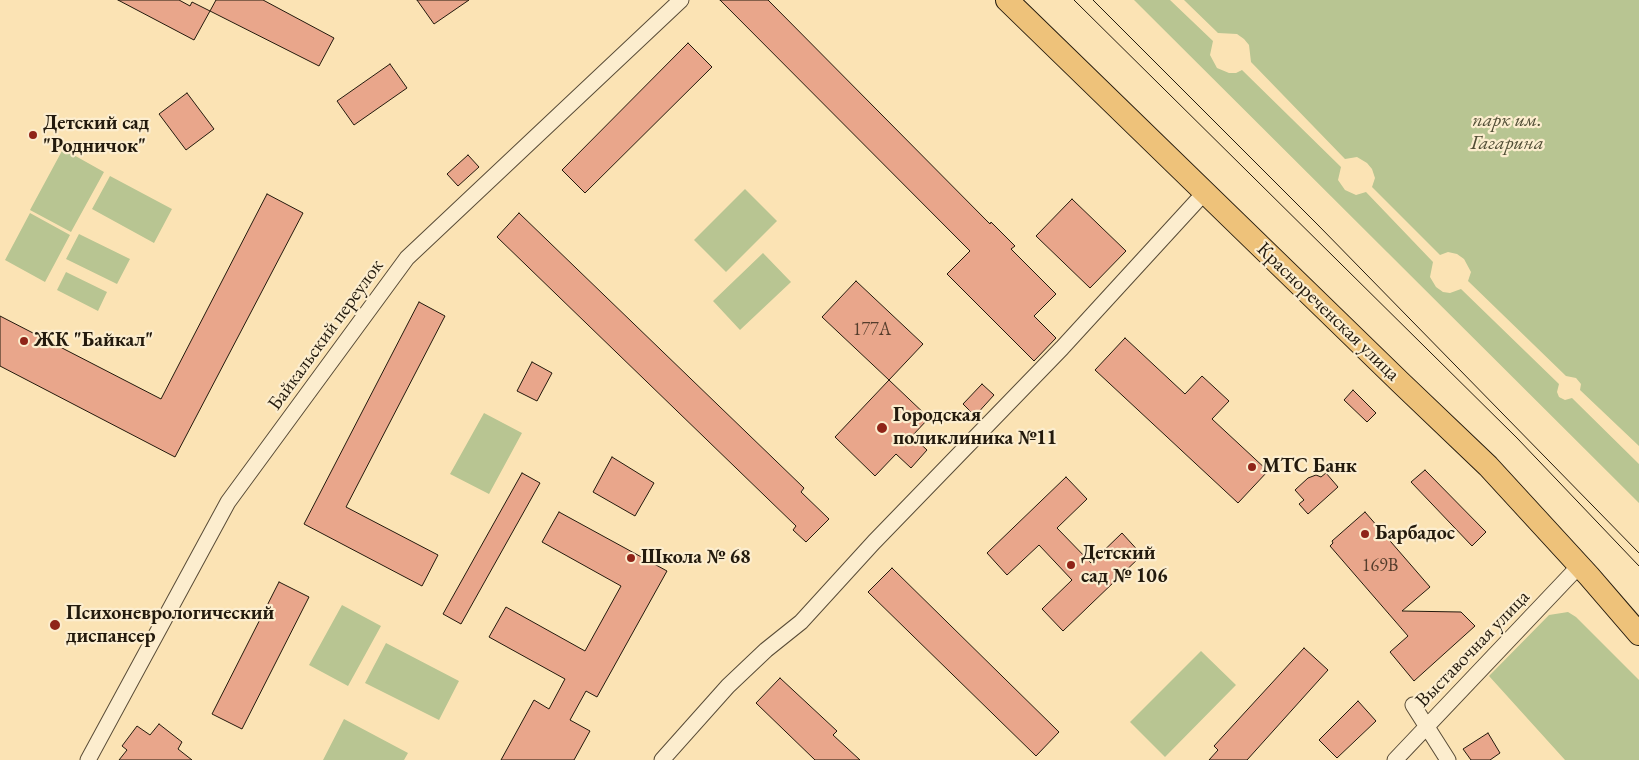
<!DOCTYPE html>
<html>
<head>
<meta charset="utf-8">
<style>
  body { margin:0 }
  canvas { display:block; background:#fbe3b4 }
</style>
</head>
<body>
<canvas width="1639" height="760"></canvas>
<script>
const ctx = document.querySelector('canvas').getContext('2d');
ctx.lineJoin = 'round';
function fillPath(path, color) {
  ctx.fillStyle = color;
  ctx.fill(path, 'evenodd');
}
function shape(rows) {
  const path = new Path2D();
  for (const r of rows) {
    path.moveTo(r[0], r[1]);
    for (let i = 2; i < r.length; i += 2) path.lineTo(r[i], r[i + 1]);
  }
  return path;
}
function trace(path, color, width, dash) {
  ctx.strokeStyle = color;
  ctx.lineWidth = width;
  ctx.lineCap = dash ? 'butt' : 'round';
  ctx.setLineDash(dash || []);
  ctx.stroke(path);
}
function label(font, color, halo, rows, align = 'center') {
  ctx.font = font + ' "EB Garamond",serif';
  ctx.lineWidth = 4.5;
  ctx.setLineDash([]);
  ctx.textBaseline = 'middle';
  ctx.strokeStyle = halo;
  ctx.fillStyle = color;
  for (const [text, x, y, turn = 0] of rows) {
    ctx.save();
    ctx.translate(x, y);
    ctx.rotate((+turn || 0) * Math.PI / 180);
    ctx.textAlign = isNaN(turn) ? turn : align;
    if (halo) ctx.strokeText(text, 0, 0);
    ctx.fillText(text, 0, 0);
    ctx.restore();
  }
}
const green = shape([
  [1134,0,1170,0,1213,41,1210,55,1217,68,1229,73,1236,73,1242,70,1341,167,1338,180,1345,190,1356,195,1366,192,1433,262,1430,277,1436,287,1443,292,1450,293,1461,289,1559,384,1557,392,1559,397,1565,400,1572,398,1639,464,1639,503],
  [1184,0,1639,0,1639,446,1580,390,1581,384,1576,378,1566,376,1468,281,1471,272,1464,259,1457,254,1448,252,1440,255,1372,187,1375,178,1372,169,1367,163,1357,157,1345,159,1251,62,1249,45,1244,39,1237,34,1218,33],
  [63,149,104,172,71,232,30,210],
  [110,176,172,209,154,243,92,209],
  [745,189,777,221,726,272,694,240],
  [30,213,70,235,45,282,5,260],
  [79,234,130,259,117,284,66,259],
  [763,253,791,282,740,330,713,301],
  [66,272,107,292,98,311,57,290],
  [484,413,522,433,489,494,450,474],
  [342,605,381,626,348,686,309,665],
  [1568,612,1576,617,1639,680,1639,760,1565,760,1489,676,1549,615],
  [386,643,459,681,439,720,365,683],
  [1201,651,1236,685,1165,757,1130,722],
  [344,719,408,753,404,760,323,760]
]);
const building = shape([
  [118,0,179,0,190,6,192,2,210,11,194,40,118,0],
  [216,0,263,0,334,38,319,66,210,11,216,0],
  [417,0,469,0,434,24,417,0],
  [720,0,768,0,990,224,991,222,1015,246,1011,249,1056,294,1034,316,1056,338,1034,361,947,274,970,251,720,0],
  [688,43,712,67,585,193,562,170,688,43],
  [390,64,407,88,354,125,337,101,390,64],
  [187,93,214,129,186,150,159,114,187,93],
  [468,155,479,167,458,186,447,174,468,155],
  [267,194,303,213,175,457,0,366,0,316,161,399,267,194],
  [1072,199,1126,251,1090,288,1036,236,1072,199],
  [519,213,804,488,801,492,829,519,806,542,793,530,796,526,497,237,519,213],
  [856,281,923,344,889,380,822,317,856,281],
  [419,302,445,316,346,507,438,555,422,586,304,524,419,302],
  [1125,338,1185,394,1202,376,1229,401,1212,419,1268,471,1238,503,1095,370,1125,338],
  [532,362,552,373,537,401,517,391,532,362],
  [889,380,929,418,912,436,927,450,911,468,896,454,875,476,835,437,889,380],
  [982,384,994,395,975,416,963,404,982,384],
  [1353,390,1376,413,1367,422,1344,400,1353,390],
  [612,457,654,483,635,516,593,492,612,457],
  [1425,470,1486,532,1472,546,1411,482,1425,470],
  [522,473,540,483,461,624,443,614,522,473],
  [1326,473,1338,487,1308,514,1299,504,1304,500,1295,490,1308,478,1316,475,1321,477,1326,473],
  [1066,477,1087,499,1057,528,1091,563,1122,533,1142,555,1063,631,1042,609,1072,580,1039,545,1007,575,987,553,1066,477],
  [559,512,667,571,597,697,586,691,570,720,590,731,574,760,501,760,534,700,549,709,565,679,489,637,506,607,585,651,621,586,542,542,559,512],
  [1365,512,1430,587,1402,611,1461,612,1475,626,1414,681,1390,652,1408,636,1330,546,1333,543,1332,541,1365,512],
  [892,568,1059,732,1036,756,868,592,892,568],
  [279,582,309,597,242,729,212,714,279,582],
  [1304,648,1328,670,1247,760,1209,760,1218,750,1214,746,1304,648],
  [780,678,837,731,833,735,860,760,815,760,756,703,780,678],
  [1358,701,1376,721,1337,758,1319,740,1358,701],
  [159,724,182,742,178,749,192,760,119,760,127,750,122,746,137,726,150,735,159,724],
  [1488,733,1500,753,1490,760,1471,760,1463,749,1488,733]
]);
const minor = shape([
  [1413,705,1448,760],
  [88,760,228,502,407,258,681,0],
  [662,760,728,686,766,650,801,622,874,542,1062,348,1205,192],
  [1395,760,1580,565]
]);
const primary = shape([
  [1007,0,1400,382,1488,466,1589,576,1639,634]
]);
const tram = shape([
  [1074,0,1517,438,1639,566],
  [1093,0,1318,225,1639,553]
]);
const markers = [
  [33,135,5,"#8f2418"],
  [24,341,5,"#8f2418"],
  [882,428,6,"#8f2418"],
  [1252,467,5,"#8f2418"],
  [1365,534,5,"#8f2418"],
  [631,558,5,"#8f2418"],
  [1071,565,5,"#8f2418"],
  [55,625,6,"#8f2418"]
];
const numberNames = [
  ["177А",872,330],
  ["169В",1380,566]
];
const parkNames = [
  ["парк им.",1507,121],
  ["Гагарина",1507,144]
];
const poiNames = [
  ["Детский сад",43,124],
  ["\"Родничок\"",43,147],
  ["ЖК \"Байкал\"",34,341],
  ["Городская",893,416],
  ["поликлиника №11",893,439],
  ["МТС Банк",1262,467],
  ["Барбадос",1375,534],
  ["Детский",1081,554],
  ["сад № 106",1081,577],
  ["Школа № 68",641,558],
  ["Психоневрологический",66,614],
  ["диспансер",66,637]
];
const streetNames = [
  ["Краснореченская улица",1328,312,44],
  ["Байкальский переулок",326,335,-54],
  ["Выставочная улица",1473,649,-46]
];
fillPath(green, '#b8c592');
fillPath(building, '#e9a68b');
trace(building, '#231a0d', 1);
trace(minor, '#594c37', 17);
trace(primary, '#231a0d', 24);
trace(minor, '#fcedce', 15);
trace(primary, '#eec27a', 22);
trace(tram, '#231a0d', 1);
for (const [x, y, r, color] of markers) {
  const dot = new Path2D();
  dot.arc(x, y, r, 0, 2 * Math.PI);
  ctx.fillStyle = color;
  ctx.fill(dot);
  trace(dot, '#fcedce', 2);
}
label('18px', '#543d2c', null, numberNames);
label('italic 20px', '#504d35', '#fcedce', parkNames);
label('bold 20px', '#231a0d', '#fcedce', poiNames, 'left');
label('20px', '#231a0d', '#fcedce', streetNames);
</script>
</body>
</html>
